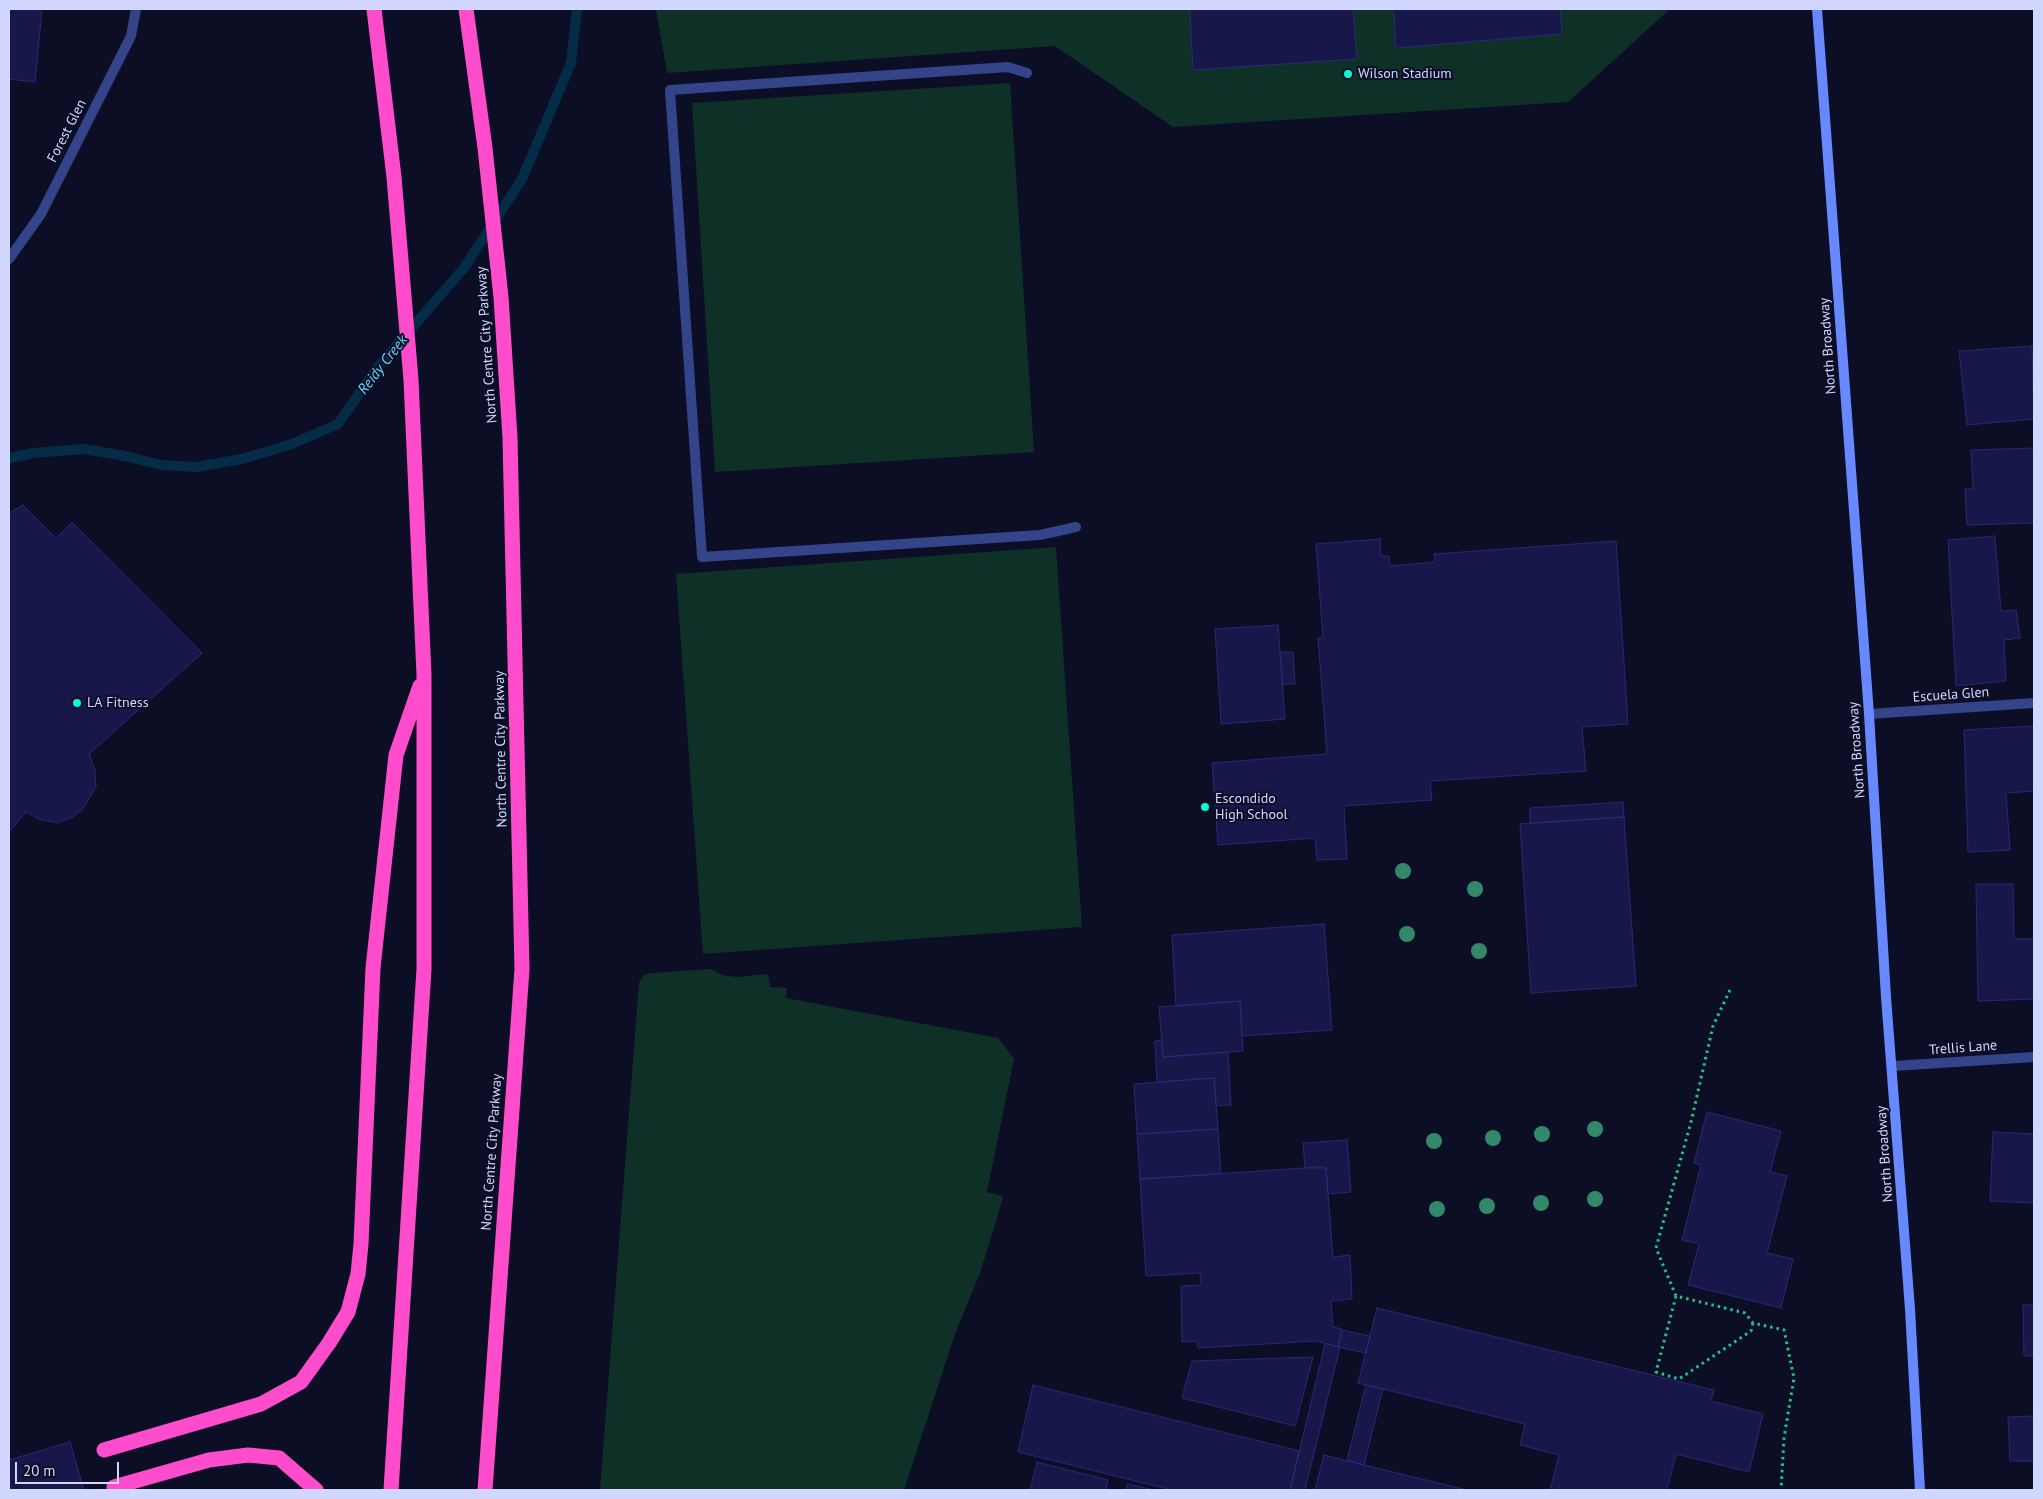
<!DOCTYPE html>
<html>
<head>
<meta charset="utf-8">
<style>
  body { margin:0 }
  #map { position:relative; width:2043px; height:1499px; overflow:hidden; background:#0c0e26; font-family:"PT Sans",sans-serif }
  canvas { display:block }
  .frame { position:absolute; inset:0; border:10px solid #d1d7ff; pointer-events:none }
  .scale { position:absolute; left:15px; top:1462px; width:104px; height:22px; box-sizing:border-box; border:2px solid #d1d7ff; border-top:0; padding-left:6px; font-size:15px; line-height:18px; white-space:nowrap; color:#d1d7ff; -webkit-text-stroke:4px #0c0e26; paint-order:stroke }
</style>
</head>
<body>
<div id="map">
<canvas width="2043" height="1499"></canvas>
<div class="frame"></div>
<div class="scale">20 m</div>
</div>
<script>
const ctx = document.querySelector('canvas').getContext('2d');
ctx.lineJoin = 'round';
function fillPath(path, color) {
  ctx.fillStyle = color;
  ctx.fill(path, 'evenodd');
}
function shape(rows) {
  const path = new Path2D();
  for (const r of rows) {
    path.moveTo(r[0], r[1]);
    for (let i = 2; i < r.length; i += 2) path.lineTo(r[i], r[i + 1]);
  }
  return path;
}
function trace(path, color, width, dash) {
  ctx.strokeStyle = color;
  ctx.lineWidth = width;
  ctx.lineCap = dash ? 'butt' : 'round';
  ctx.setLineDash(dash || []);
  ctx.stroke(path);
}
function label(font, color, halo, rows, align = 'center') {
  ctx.font = font + ' "PT Sans",sans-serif';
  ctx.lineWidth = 4;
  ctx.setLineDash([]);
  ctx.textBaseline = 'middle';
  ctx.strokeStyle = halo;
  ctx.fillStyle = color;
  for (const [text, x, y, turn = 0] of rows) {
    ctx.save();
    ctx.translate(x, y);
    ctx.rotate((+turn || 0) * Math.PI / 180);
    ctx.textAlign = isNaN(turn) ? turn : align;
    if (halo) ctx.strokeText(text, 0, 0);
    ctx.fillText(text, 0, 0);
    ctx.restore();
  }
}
const green = shape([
  [656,9,1670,9,1568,102,1173,127,1055,46,667,73],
  [1010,83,1034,452,715,472,692,103],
  [1056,547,1082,927,703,954,676,574],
  [711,969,722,975,736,977,768,974,770,987,787,988,786,998,998,1038,1014,1059,987,1192,1003,1196,998,1215,980,1273,955,1334,904,1490,600,1490,639,983,643,976,650,973]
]);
const stream = shape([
  [9,458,33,453,84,449,125,456,161,465,196,467,242,459,292,444,338,424,377,368,464,268,522,179,571,63,577,9]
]);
const building = shape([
  [9,9,42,9,35,82,9,79,9,9],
  [1190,9,1353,9,1357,59,1193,70,1190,9],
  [1394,9,1560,9,1562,34,1396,48,1394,9],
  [2032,346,2034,419,1967,425,1959,351,2032,346],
  [2034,448,2034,523,1967,525,1965,489,1973,489,1971,450,2034,448],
  [23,505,56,538,72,522,202,653,89,754,95,770,96,787,82,810,74,816,58,823,41,820,26,812,9,832,9,513,23,505],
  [1995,536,2001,611,2016,610,2020,638,2004,640,2006,681,1956,686,1948,540,1995,536],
  [1380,539,1381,556,1389,556,1390,566,1435,562,1434,554,1616,541,1628,724,1582,727,1586,771,1430,781,1432,800,1344,806,1347,859,1317,860,1315,838,1218,845,1212,763,1327,754,1318,638,1323,638,1316,544,1380,539],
  [1278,625,1285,719,1221,724,1215,629,1278,625],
  [1280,652,1293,652,1295,684,1283,684,1280,652],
  [2034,726,2034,791,2006,793,2010,850,1968,852,1964,730,2034,726],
  [1623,802,1624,817,1530,823,1530,808,1623,802],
  [1624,817,1636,986,1531,993,1520,824,1624,817],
  [1976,884,2013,884,2014,939,2034,939,2034,999,1978,1001,1976,884],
  [1324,924,1332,1030,1242,1036,1240,1001,1176,1006,1172,935,1324,924],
  [1240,1001,1243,1051,1163,1057,1159,1007,1240,1001],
  [1162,1040,1163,1057,1228,1052,1231,1105,1216,1106,1214,1078,1157,1082,1155,1041,1162,1040],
  [1214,1078,1218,1129,1137,1134,1134,1084,1214,1078],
  [1707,1112,1781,1131,1770,1172,1787,1176,1767,1253,1793,1259,1781,1308,1688,1285,1699,1244,1682,1240,1701,1165,1694,1163,1707,1112],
  [1218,1129,1221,1174,1140,1179,1137,1134,1218,1129],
  [1993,1132,2034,1134,2034,1203,1990,1201,1993,1132],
  [1347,1140,1351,1192,1328,1194,1326,1168,1305,1168,1303,1143,1347,1140],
  [1319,1167,1326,1168,1333,1257,1350,1255,1352,1299,1331,1301,1333,1327,1342,1329,1338,1347,1316,1341,1198,1348,1197,1341,1182,1342,1181,1286,1201,1285,1200,1273,1146,1276,1140,1179,1319,1167],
  [2023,1305,2034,1305,2034,1356,2024,1356,2023,1305],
  [1377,1308,1714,1390,1711,1401,1763,1414,1749,1472,1676,1454,1667,1490,1550,1490,1559,1455,1520,1445,1525,1424,1358,1383,1377,1308],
  [1342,1330,1370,1336,1366,1353,1338,1347,1342,1330],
  [1325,1344,1340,1347,1305,1490,1290,1490,1325,1344],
  [1313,1357,1295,1426,1182,1398,1192,1361,1313,1357],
  [1033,1385,1299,1451,1290,1490,1172,1490,1018,1452,1033,1385],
  [1366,1385,1383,1389,1364,1465,1347,1460,1366,1385],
  [2034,1416,2034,1461,2010,1461,2008,1417,2034,1416],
  [70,1442,84,1490,9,1490,9,1460,70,1442],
  [1324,1455,1364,1465,1467,1490,1315,1490,1324,1455],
  [1037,1462,1108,1480,1106,1490,1030,1490,1037,1462],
  [1128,1484,1154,1490,1126,1490,1128,1484]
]);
const path = shape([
  [1730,990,1713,1026,1691,1122,1656,1248,1676,1296,1745,1313,1753,1323,1784,1330,1794,1378,1784,1438,1781,1490],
  [1676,1296,1656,1372,1679,1379,1751,1331,1753,1323]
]);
const lane = shape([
  [1027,73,1008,67,670,90,702,557,1040,535,1076,527]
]);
const street = shape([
  [9,259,41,214,131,36,136,9],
  [1869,714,2034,703],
  [1893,1066,2034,1057]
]);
const secondary = shape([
  [1817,9,1869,714,1886,997,1910,1309,1920,1490]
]);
const highway = shape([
  [374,9,394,177,411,380,424,675,424,969,391,1490],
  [466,9,485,148,501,297,510,438,522,969,485,1490],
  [104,1450,261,1404,301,1382,329,1343,348,1312,358,1274,361,1244,373,968,396,755,420,686],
  [114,1487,209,1460,248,1455,279,1458,316,1490]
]);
const trees = [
  [1403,871],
  [1475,889],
  [1407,934],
  [1479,951],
  [1595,1129],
  [1542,1134],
  [1493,1138],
  [1434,1141],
  [1595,1199],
  [1541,1203],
  [1487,1206],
  [1437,1209]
];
const markers = [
  [1348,74,5,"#00fcd9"],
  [77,703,5,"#00fcd9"],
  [1205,807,5,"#00fcd9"]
];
const poiNames = [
  ["Wilson Stadium",1358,74],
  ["LA Fitness",87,703],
  ["Escondido",1215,799],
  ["High School",1215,815]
];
const streetNames = [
  ["Forest Glen",67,131,-63],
  ["North Centre City Parkway",487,345,-94],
  ["North Broadway",1828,346,-94],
  ["Escuela Glen",1951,695,-4],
  ["North Centre City Parkway",501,749,-91],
  ["North Broadway",1857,750,-94],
  ["Trellis Lane",1963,1048,-4],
  ["North Centre City Parkway",492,1152,-86],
  ["North Broadway",1885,1154,-94]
];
const waterNames = [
  ["Reidy Creek",383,365,-52]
];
fillPath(green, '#0f3027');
trace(stream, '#052c46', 10);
fillPath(building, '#171849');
trace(building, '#262a77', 1);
trace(path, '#23c192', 3, [2.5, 4]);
trace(lane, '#334489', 10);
trace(street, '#334489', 10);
trace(secondary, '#6888ff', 10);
trace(highway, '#ff4ccd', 15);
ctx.fillStyle = '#328869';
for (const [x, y] of trees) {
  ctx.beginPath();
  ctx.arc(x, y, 8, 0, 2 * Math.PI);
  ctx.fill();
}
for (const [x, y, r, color] of markers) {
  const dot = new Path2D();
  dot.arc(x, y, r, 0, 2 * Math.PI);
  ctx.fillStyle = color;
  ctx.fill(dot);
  trace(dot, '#0c0e26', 2);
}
label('14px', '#d1d7ff', '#0c0e26', poiNames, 'left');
label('14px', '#d1d7ff', '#0c0e26', streetNames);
label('italic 15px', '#5fdbff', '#0c0e26', waterNames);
</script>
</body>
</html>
